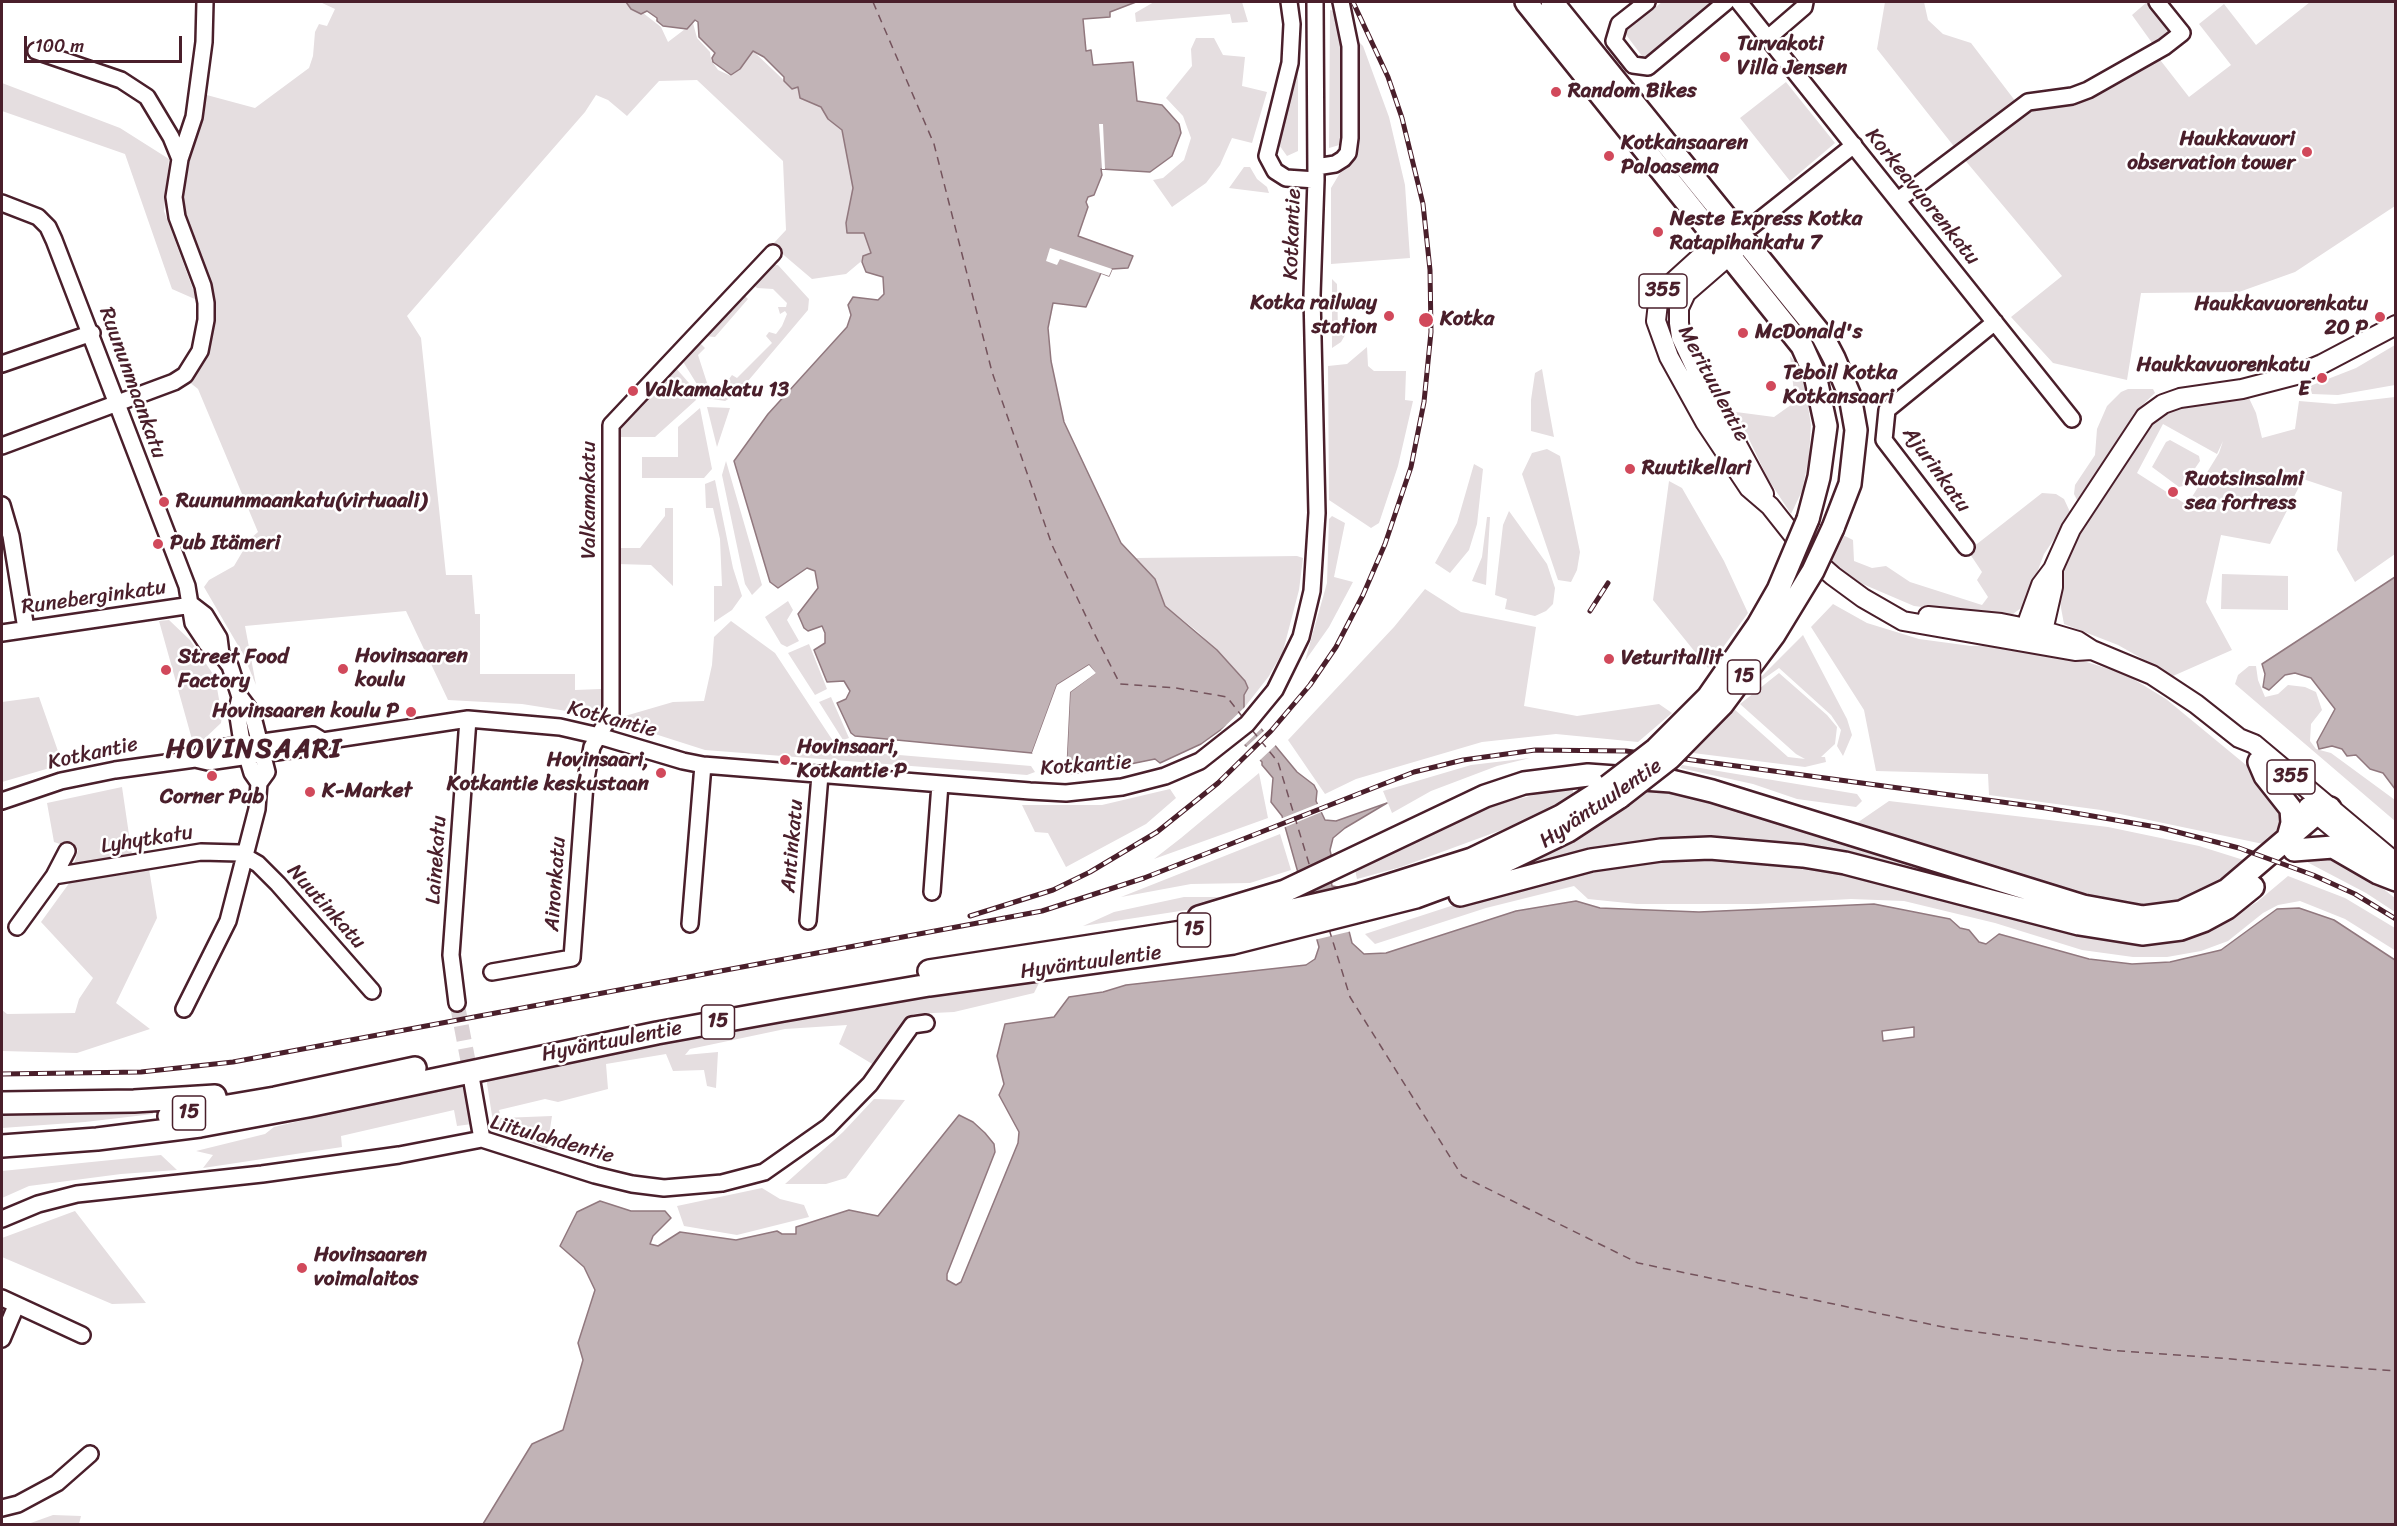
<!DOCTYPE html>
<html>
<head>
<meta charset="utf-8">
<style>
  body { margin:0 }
  #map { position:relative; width:2397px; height:1526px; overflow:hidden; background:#fff; font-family:Sriracha,sans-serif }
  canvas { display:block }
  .frame { position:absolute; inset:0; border:3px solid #4a1f2b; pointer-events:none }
  .scale { position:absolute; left:24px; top:36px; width:158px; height:27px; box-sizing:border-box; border:3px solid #4a1f2b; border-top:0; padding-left:8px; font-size:18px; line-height:21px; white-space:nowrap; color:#4a1f2b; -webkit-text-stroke:4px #fff; paint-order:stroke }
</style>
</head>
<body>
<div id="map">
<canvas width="2397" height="1526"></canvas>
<div class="frame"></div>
<div class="scale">100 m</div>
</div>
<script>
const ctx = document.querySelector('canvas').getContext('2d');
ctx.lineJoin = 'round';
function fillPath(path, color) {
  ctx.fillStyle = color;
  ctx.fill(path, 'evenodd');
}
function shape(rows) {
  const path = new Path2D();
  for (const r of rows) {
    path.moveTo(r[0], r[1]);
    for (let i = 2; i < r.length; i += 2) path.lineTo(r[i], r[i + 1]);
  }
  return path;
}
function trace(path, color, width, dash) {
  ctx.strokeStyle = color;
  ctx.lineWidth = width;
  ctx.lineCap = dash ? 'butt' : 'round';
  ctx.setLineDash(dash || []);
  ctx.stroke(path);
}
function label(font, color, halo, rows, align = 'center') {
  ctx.font = font + ' Sriracha,sans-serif';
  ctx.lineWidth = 5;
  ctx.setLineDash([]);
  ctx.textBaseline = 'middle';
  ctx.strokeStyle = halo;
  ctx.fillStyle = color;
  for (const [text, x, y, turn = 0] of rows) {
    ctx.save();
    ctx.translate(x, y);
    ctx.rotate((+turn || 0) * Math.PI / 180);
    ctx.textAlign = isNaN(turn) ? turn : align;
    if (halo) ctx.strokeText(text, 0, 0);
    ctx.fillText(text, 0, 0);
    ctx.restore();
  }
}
const green = shape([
  [320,2,629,2,661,27,668,42,693,23,697,38,710,52,711,60,718,70,731,76,740,69,753,51,792,88,798,87,801,98,821,107,828,119,842,130,853,188,846,223,857,232,864,233,871,253,846,274,812,279,772,245,786,230,783,161,697,80,659,81,627,116,608,100,596,95,585,112,407,316,421,338,446,575,472,575,475,614,480,614,480,674,575,674,575,690,601,689,601,712,592,715,522,704,448,700,406,611,245,626,256,685,243,654,204,587,209,580,234,566,250,539,258,532,198,389,188,381,203,362,212,332,215,302,183,209,186,167,203,94,255,108,309,68,313,56,315,32,319,24,327,26,335,9],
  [1154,2,1242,2,1248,22,1232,23,1230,14,1136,22,1135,13],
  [1662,2,1718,2,1645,60,1624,32],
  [1885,2,1924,2,1928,20,1943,34,1971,43,2016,102,1956,149,1877,49],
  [2147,2,2151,2,2175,31,2155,47,2132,15],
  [2310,2,2395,2,2395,206,2295,272,2239,292,2141,293,2127,380,2053,363,2011,317,2062,276,1959,153,2028,102,2088,90,2154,52,2189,97,2231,65,2199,24,2224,4,2256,45],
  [1330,10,1337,12,1343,42,1343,144,1329,148],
  [1196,38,1214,38,1223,55,1245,57,1242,86,1267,92,1252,143,1232,138,1220,165,1206,183,1172,207,1153,180,1163,178,1184,160,1191,138,1183,116,1166,98,1192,66,1191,49],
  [1356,39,1363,46,1389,117,1405,185,1410,258,1331,264,1331,188,1349,158],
  [1298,66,1298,151,1287,156,1277,142],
  [1786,82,1835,143,1790,181,1740,118],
  [2,83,120,128,169,159,164,211,197,300,172,289,125,154,2,111],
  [1244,167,1250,167,1257,179,1267,187,1269,193,1229,188],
  [771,265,778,265,809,299,808,310,737,394,725,401,706,398,714,390,721,395,731,385,729,379,732,375,737,378,772,343,766,336,769,332,776,334,782,326,787,314,785,311,780,314,778,307,786,307,787,303,773,289,757,288,753,284],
  [1332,279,1337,284,1338,331,1345,335,1341,342,1332,348],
  [743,294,748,299,715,337,704,336],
  [699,342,705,348,698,355,709,389,703,394,682,360],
  [2395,345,2395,385,2338,395,2312,394,2310,386,2356,368],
  [1367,347,1368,366,1374,371,1406,371,1405,400,1413,401,1398,466,1379,523,1371,528,1329,500,1328,366,1347,364],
  [1790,356,1802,369,1811,425,1809,457,1802,491,1791,514,1768,479,1736,412,1774,417,1795,402],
  [675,367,689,383,696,400,655,437,617,437,619,426],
  [1542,369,1548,404,1554,437,1531,431,1531,400,1535,373],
  [2128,389,2153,389,2155,393,2137,410,2078,502,2074,494,2075,485,2095,455,2097,429,2107,406,2121,392],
  [2248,396,2256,413,2262,438,2295,429,2299,401,2335,404,2395,397,2395,554,2355,582,2337,550,2342,492,2303,479,2270,544,2221,535,2206,602,2232,650,2173,676,2118,645,2064,624,2057,586,2068,550,2150,421,2166,412],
  [2163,424,2217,454,2223,441,2219,453,2187,505,2137,473],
  [707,407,730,408,717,447],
  [700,408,712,469,704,478,642,478,642,457,678,457,678,427],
  [2170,440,2199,456,2200,461,2183,486,2179,487,2152,467,2166,442],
  [1547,449,1560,456,1580,552,1577,570,1571,582,1558,580,1522,474,1532,453],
  [726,461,762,585,752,595,745,584,722,475],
  [1474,464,1483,469,1477,524,1469,550,1450,573,1435,563,1457,523],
  [715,480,733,568,742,596,732,610,714,622,714,586,722,586,720,539,713,508,706,508,705,484],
  [1669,481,1682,488,1724,561,1748,613,1708,668,1653,600],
  [2042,493,2056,494,2064,499,2071,514,2044,554,2025,605,2013,614,1995,616,1914,606,1851,579,1830,562,1841,534,1853,540,1854,561,1872,568,1886,566,1910,582,1982,605,1988,597,1977,580,1982,572,1968,551],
  [665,508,673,508,673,586,651,565,617,564,618,548,640,548,665,516],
  [1509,511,1547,564,1555,588,1553,604,1546,611,1535,616,1505,609,1507,599,1495,595,1503,525],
  [1332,516,1345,523,1334,577,1353,582,1329,627,1305,661,1327,583,1329,519],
  [1487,517,1490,517,1486,585,1472,581,1482,557],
  [1297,556,1303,558,1299,590,1283,651,1269,676,1244,708,1244,695,1248,688,1237,672,1198,632,1165,606,1151,576,1136,558],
  [2222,574,2288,576,2288,610,2221,609],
  [1425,589,1461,612,1536,627,1524,706,1577,716,1659,704,1672,713,1638,742,1556,734,1482,742,1356,779,1325,794,1288,740,1394,627],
  [788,601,793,610,787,620,799,641,787,647,781,644,765,617],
  [1833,604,1867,623,1919,639,1971,646,2006,645,2061,654,2125,674,2166,699,2246,765,2279,804,2283,816,2280,829,2268,845,2101,810,1989,795,1988,774,1876,771,1864,710,1811,627],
  [169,620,190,640,215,677,222,716,221,723,202,741,193,743,159,621],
  [731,621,775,653,839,750,1031,766,1035,772,1027,775,705,750,633,727,625,716,673,702,704,701,712,665,714,637],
  [1803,635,1847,719,1852,735,1843,756,1837,746,1841,730,1831,715,1779,668,1749,689],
  [809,644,827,689,815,695,788,653],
  [2249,666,2256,666,2258,680,2265,697,2278,694,2288,685,2305,687,2316,692,2322,710,2311,724,2310,741,2316,749,2331,753,2395,800,2395,821,2235,684,2238,675],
  [1779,673,1827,715,1837,727,1835,744,1821,757,1825,757,1826,762,1805,767,1693,753,1733,708,1788,757,1805,759,1796,754,1740,704],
  [39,697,59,754,70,762,2,782,2,702],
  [831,697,849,738,843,740,819,702],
  [1530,758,1497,766,1431,791,1392,813,1383,791,1471,765],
  [1682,765,1857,794,1862,801,1856,807,1797,799,1753,784,1680,768],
  [1259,773,1268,818,1154,859,1181,838],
  [1652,784,1761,813,2083,918,1869,858,1816,848,1515,870,1584,832],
  [1573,785,1573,796,1515,825,1401,867,1357,879,1355,870,1450,824,1491,806],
  [122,787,132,855,74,864,78,850,54,842,47,803],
  [1170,789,1176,798,1146,824,1066,867,1048,833,1035,832,1022,805,1102,805],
  [1889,801,2108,827,2199,846,2250,862,2230,879,2180,904,2140,907,2099,900,1854,825],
  [1280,834,1291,870,1250,883,1191,884,1121,897],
  [1685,855,1771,858,2178,939,2214,928,2257,902,2288,876,2345,898,2395,928,2396,951,2345,919,2300,901,2278,905,2263,913,2228,941,2201,951,2167,957,2133,957,2082,950,1995,923,1904,901,1851,899,1757,904,1637,904,1588,899,1574,886,1486,908,1375,944,1365,934,1500,890,1574,870],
  [2317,855,2332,857,2355,867,2395,898,2395,912,2366,893,2305,861],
  [149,869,157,918,116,1003,150,1029,77,1053,2,1051,2,1010,7,1014,75,1013,79,999,93,978,41,922,70,882],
  [1184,897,1243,897,1193,909,1083,926,1114,912],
  [1042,977,1034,993,954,1012,913,1014,874,1065,839,1044,847,1025,785,1029,690,1049,685,1055,718,1052,716,1088,707,1086,704,1070,673,1071,666,1054,606,1064,608,1089,558,1102,545,1099,499,1110,501,1118,552,1116,547,1149,496,1129,493,1122,486,1077,856,1008],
  [466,1082,472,1124,457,1126,454,1110,341,1136,342,1147,203,1168,213,1155,196,1151,265,1134,274,1127],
  [874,1099,905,1100,846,1178,826,1184,785,1184,843,1132],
  [2,1111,153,1111,153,1114,85,1122,2,1128],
  [161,1155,177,1170,121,1174,29,1186,2,1198,2,1171],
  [762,1188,780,1199,804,1205,809,1217,737,1235,684,1226,677,1206],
  [75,1211,146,1303,112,1304,2,1257,2,1238],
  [53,1515,81,1516,79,1524,28,1524]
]);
const water = shape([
  [626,2,1136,2,1110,12,1110,17,1083,19,1086,51,1091,50,1093,65,1133,62,1137,101,1162,105,1179,124,1181,133,1172,156,1150,172,1101,169,1102,175,1094,195,1088,197,1086,202,1088,207,1078,236,1133,256,1128,268,1112,269,1109,276,1101,273,1086,307,1053,303,1048,328,1051,361,1064,422,1121,543,1155,579,1165,606,1217,650,1245,681,1248,688,1244,695,1244,708,1297,772,1314,785,1317,791,1316,801,1325,820,1336,821,1387,803,1345,828,1333,838,1330,850,1336,878,1331,879,1332,886,1338,887,1352,943,1364,954,1386,953,1516,911,1576,901,1600,908,1699,912,1874,904,1950,919,1960,928,1969,930,1979,942,1986,944,1999,934,2089,959,2132,964,2170,962,2221,950,2277,909,2299,908,2334,920,2395,960,2395,1524,483,1524,532,1444,563,1430,583,1360,578,1343,595,1290,584,1267,560,1246,577,1212,600,1201,631,1211,665,1211,671,1218,653,1236,650,1244,658,1246,680,1232,736,1240,777,1231,782,1234,796,1234,796,1227,849,1210,878,1216,959,1115,973,1122,985,1133,994,1144,995,1152,947,1274,947,1280,956,1285,961,1282,1018,1143,1019,1132,999,1095,1004,1084,997,1056,1005,1024,1054,1017,1069,997,1103,992,1126,985,1306,965,1315,959,1319,947,1282,816,1271,802,1273,778,1262,765,1262,762,1226,726,1201,744,1160,763,1155,759,1091,772,1066,774,1070,692,1095,673,1089,665,1057,685,1032,753,855,736,851,733,837,703,846,699,850,691,844,681,827,682,814,650,825,643,825,633,822,626,808,631,804,628,798,614,818,588,815,571,807,568,778,588,770,582,734,461,768,414,847,327,851,315,848,305,853,297,878,300,884,294,883,277,866,272,862,262,863,256,871,253,864,233,847,233,846,223,853,188,842,130,828,119,821,107,800,98,798,87,792,89,784,81,784,77,764,57,753,51,740,69,731,75,713,62,712,58,715,53,699,37,698,22,695,20,687,29,663,26,657,21,657,18,647,11,641,14,631,9,626,2],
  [1914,1027,1914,1037,1883,1041,1882,1031,1914,1027],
  [2395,577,2395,789,2383,773,2370,769,2356,755,2347,756,2342,749,2332,746,2319,749,2317,742,2335,709,2311,678,2295,673,2285,675,2269,690,2263,687,2265,674,2262,664,2395,577]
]);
const pier = shape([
  [1099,124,1103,124,1105,169,1102,169],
  [1050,248,1112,269,1109,276,1060,259,1057,265,1046,261],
  [1089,665,1096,673,1070,692,1066,774,1063,772,1067,691,1091,672,1088,669,1060,687,1051,715,1035,755,1032,753,1057,685],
  [1247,705,1264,726,1241,748,1225,730,1221,730],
  [1266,729,1278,743,1258,762,1243,750],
  [1320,803,1324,811,1283,828,1280,819],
  [1342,890,1352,931,1314,940,1303,900]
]);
const ferry = shape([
  [873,2,934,144,992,372,1052,545,1092,629,1120,684,1176,688,1227,697,1244,719],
  [1252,730,1278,762,1310,867],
  [1329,929,1350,997,1462,1176,1638,1263,1948,1328,2108,1350,2396,1371]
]);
const minorTunnel = shape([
  [457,1003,472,1082]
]);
const minor = shape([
  [1289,2,1292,24,1290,63,1267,156,1275,171,1286,178,1316,180],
  [1647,2,1619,24,1614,41,1633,65,1648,67,1726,2],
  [1739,2,2072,419],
  [1768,38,1804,7,1805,2],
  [36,51,121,80,147,97,171,137,180,159],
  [1316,167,1335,164,1343,159,1348,153,1350,138,1350,46,1341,2],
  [1898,200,2028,102,2072,96,2088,90,2164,47,2182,33,2157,2],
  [2,203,38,217,48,227,54,240,187,586,193,623,207,644,221,654,230,666,240,697,252,713,267,772,259,783,257,809,228,921,184,1009],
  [1752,226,1854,145],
  [2,364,92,333],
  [2,446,174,382,185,375,200,351,206,320,206,303,203,286,177,217,174,197,180,159,194,117,204,42,205,2],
  [2,505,11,536,26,629],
  [1966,547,1884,440,1887,410,1995,322],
  [192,605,205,615,219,638,221,654],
  [2,633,192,605],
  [240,697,237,710,241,736,252,773,259,783],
  [195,759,206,750,313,735,323,741],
  [2,801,61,781,115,770,195,759,208,762,283,751,314,747,323,741,468,719,560,727,599,736,683,761,703,765,1030,791,1066,793,1122,787,1165,776,1200,761,1247,724,1275,690,1301,637,1312,591,1317,513,1312,295,1316,180,1315,2],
  [54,876,201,852,239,853,258,864,278,884,372,991],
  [932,892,940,784],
  [808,921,820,775],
  [690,924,703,765],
  [17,927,54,876,67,851],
  [492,972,572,958,585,784,592,747,611,714,611,425,773,253],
  [457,1003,451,955,468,719],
  [472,1082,482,1139],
  [2,1219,38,1204,77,1194,262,1174,399,1155,482,1139,595,1175,632,1184,664,1188,722,1183,764,1172,828,1127,870,1084,912,1025,926,1023],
  [2,1298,82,1335],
  [2,1339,16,1306],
  [2,1508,18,1504,57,1483,90,1454]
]);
const major = shape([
  [1728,232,1663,291,1658,303,1656,321,1669,357,1705,422,1749,488,1770,506,1808,554,1833,576,1863,598,1903,621,2075,651,2092,650],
  [1739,247,1686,293,1679,308,1679,323,1681,337,1696,369,1764,494],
  [1928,616,2001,623,2051,633,2078,641,2092,650,2152,675,2196,704,2239,738,2254,744,2396,863],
  [2030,637,2027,627,2029,618,2041,585,2053,569,2071,529,2145,417,2163,404,2180,398,2242,389,2296,375,2322,364,2396,325],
  [2036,639,2043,631,2053,587,2053,569],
  [2308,807,2377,864]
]);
const highway = shape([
  [1526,2,1802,346,1815,375,1826,426,1819,477,1808,519],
  [1552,2,1823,337,1834,358,1850,396,1856,430,1850,484,1833,528],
  [2259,762,2265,776,2291,809,2292,823,2287,841],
  [2294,850,2333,847,2378,873,2396,880],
  [1460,895,1591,860,1661,850,1710,848,1803,856,1845,863,2079,924,2142,934,2181,929,2203,921,2227,908,2253,887],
  [1199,917,1285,891,1485,796,1524,783,1588,775,1671,781,1712,791,2083,906,2143,917,2181,912,2227,890,2316,814,2330,808],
  [929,971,1227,925,1358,895,1472,859,1561,816,1608,786],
  [2,1103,134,1101,215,1096],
  [169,1116,275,1098,415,1068],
  [2,1146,97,1139,200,1126,308,1106,657,1033,784,1010,929,985,1233,943,1416,897,1481,873,1568,831,1620,797]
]);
const rail = shape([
  [1590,611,1608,583],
  [970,916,1053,890,1090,872,1157,832,1218,783,1271,731,1310,685,1336,647,1363,595,1385,544,1411,467,1424,402,1431,332,1430,270,1423,204,1402,118,1388,77,1353,2],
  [2,1074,141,1072,233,1062,1042,911,1144,878,1414,772,1463,760,1535,750,1626,751,2046,808,2162,828,2239,848,2313,875,2355,894,2396,919]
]);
const highwayBridge = shape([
  [1608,786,1656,749,1708,697,1758,625,1778,590,1808,519],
  [1620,797,1670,758,1722,705,1774,635,1813,571,1833,528]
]);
const markers = [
  [1725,57,6,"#d1495b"],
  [1556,92,6,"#d1495b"],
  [2307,152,6,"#d1495b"],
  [1609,156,6,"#d1495b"],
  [1658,232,6,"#d1495b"],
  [1389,316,6,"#d1495b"],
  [2380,317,6,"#d1495b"],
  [1426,320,8,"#d1495b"],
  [1743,333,6,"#d1495b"],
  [2322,378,6,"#d1495b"],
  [1771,386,6,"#d1495b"],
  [633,391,6,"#d1495b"],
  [1630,469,6,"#d1495b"],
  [2173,492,6,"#d1495b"],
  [164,502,6,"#d1495b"],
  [158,544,6,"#d1495b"],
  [1609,659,6,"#d1495b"],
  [343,669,6,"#d1495b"],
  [166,670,6,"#d1495b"],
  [411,712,6,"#d1495b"],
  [785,760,6,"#d1495b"],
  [661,773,6,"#d1495b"],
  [212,776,6,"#d1495b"],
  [310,792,6,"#d1495b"],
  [302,1268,6,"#d1495b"]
];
const shields = [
  [1663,291,48],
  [1744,677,33],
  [2291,777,48],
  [1194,930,33],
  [718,1022,33],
  [189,1113,33]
];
const shieldNames = [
  ["355",1663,291],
  ["15",1744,677],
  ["355",2291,777],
  ["15",1194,930],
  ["15",718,1022],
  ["15",189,1113]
];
const poiNames = [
  ["Turvakoti",1737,45],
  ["Villa Jensen",1737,69],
  ["Random Bikes",1568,92],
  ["Haukkavuori",2295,140,"right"],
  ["observation tower",2295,164,"right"],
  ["Kotkansaaren",1621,144],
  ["Paloasema",1621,168],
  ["Neste Express Kotka",1670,220],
  ["Ratapihankatu 7",1670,244],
  ["Kotka railway",1377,304,"right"],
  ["station",1377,328,"right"],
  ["Haukkavuorenkatu",2368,305,"right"],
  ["20 P",2368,329,"right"],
  ["Kotka",1440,320],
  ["McDonald's",1755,333],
  ["Haukkavuorenkatu",2310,366,"right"],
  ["E",2310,390,"right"],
  ["Teboil Kotka",1783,374],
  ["Kotkansaari",1783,398],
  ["Valkamakatu 13",645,391],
  ["Ruutikellari",1642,469],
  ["Ruotsinsalmi",2185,480],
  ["sea fortress",2185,504],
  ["Ruununmaankatu(virtuaali)",176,502],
  ["Pub Itämeri",170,544],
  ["Hovinsaaren",355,657],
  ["koulu",355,681],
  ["Street Food",178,658],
  ["Factory",178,682],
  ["Veturitallit",1621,659],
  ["Hovinsaaren koulu P",399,712,"right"],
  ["Hovinsaari,",797,748],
  ["Kotkantie P",797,772],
  ["Hovinsaari,",649,761,"right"],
  ["Kotkantie keskustaan",649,785,"right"],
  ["K-Market",322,792],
  ["Corner Pub",212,798,"center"],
  ["Hovinsaaren",314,1256],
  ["voimalaitos",314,1280]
];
const streetNames = [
  ["Korkeavuorenkatu",1922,197,51],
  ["Kotkantie",1293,234,-88],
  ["Ruununmaankatu",132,383,70],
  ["Merituulentie",1713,384,62],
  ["Ajurinkatu",1936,470,54],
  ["Valkamakatu",590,500,-90],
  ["Runeberginkatu",94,598,-8],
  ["Kotkantie",612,720,15],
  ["Kotkantie",93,754,-12],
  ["Kotkantie",1086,766,-4],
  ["Hyväntuulentie",1601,804,-34],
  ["Lyhytkatu",147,840,-9],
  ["Antinkatu",793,846,-85],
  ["Lainekatu",437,860,-86],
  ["Ainonkatu",556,884,-86],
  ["Nuutinkatu",326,907,48],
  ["Hyväntuulentie",1091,963,-8],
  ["Hyväntuulentie",612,1042,-11],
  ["Liitulahdentie",552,1140,16]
];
const districtNames = [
  ["HOVINSAARI",254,750]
];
fillPath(green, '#e5dee0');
fillPath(water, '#c1b3b6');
trace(water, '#91787e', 1.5);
fillPath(pier, '#fff');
trace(ferry, '#74535c', 1.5, [8, 6]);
trace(minorTunnel, '#dbd2d5', 15, [15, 8]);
trace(minor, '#4a1f2b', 20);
trace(major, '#4a1f2b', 22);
trace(highway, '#4a1f2b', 26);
trace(minor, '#fff', 15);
trace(major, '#fff', 18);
trace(highway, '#fff', 21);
trace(rail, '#4a1f2b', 5);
trace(rail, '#fff', 3, [9]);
trace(highwayBridge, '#4a1f2b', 26, []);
trace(highwayBridge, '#fff', 21);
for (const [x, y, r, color] of markers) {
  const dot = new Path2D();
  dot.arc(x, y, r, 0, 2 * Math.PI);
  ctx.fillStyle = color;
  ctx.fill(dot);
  trace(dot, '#fff', 2);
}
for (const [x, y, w] of shields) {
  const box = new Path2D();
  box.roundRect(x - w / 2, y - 17, w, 34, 4.5);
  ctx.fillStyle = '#fff';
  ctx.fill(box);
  trace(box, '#4a1f2b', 1.5);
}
label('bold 20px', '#4a1f2b', null, shieldNames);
label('bold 21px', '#4a1f2b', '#fff', poiNames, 'left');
label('21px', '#4a1f2b', '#fff', streetNames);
ctx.letterSpacing = '1.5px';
label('bold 27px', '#4a1f2b', '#fff', districtNames);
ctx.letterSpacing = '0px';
</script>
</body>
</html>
